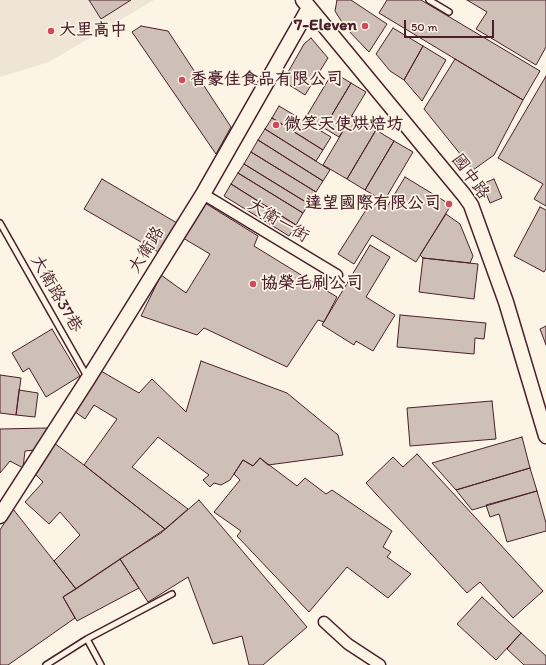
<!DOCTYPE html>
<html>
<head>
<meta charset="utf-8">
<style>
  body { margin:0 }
  #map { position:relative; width:546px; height:665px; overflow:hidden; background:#fcf5e5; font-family:Itim,sans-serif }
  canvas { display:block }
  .scale { position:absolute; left:404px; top:20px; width:90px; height:18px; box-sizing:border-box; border:2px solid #4a1f2b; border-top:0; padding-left:5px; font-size:12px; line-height:14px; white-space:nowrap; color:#4a1f2b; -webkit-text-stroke:3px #fcf5e5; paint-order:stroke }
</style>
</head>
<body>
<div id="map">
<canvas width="546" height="665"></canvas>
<div class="scale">50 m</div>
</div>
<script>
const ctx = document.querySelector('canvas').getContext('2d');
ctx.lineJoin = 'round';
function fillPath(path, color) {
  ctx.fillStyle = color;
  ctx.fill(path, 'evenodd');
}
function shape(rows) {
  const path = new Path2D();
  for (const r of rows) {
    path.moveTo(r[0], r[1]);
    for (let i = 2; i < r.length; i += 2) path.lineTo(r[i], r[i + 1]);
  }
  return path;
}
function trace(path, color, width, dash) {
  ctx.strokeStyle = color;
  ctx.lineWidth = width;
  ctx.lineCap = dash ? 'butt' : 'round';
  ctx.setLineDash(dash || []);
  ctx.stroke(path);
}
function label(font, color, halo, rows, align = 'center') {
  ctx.font = font + ' Itim,"LXGW WenKai TC",sans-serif';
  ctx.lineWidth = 3.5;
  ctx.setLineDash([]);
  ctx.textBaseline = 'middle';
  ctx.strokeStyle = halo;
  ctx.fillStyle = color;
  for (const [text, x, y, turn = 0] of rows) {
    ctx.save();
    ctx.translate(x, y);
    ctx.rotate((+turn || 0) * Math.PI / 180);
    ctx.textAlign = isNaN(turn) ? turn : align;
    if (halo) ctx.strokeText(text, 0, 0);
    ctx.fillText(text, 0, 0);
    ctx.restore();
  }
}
const built = shape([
  [0,0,154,0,49,62,0,77]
]);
const building = shape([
  [89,0,131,0,101,19,89,0],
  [337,0,351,0,387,24,369,52,345,27,335,11,337,0],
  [387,0,421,0,540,71,523,100,379,13,387,0],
  [467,0,546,0,546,47,536,65,476,29,487,12,467,0],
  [141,26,168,31,231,127,216,154,132,32,141,26],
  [393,28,423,46,404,80,390,71,376,54,393,28],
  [311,38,328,58,305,95,283,81,304,44,311,38],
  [423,46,446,60,422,101,404,80,423,46],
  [455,59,523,100,494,155,473,170,424,109,455,59],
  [333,72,351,83,324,128,306,117,333,72],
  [546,76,546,206,534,199,543,184,498,158,546,76],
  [351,83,366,92,339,137,324,128,351,83],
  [279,106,331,137,323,150,272,118,279,106],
  [352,116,376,130,347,179,323,165,352,116],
  [272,118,323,150,316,161,265,129,272,118],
  [265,129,330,170,323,181,258,140,265,129],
  [376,130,394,141,365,190,347,179,376,130],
  [258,140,323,181,316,192,251,152,258,140],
  [394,141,413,152,384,201,365,190,394,141],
  [251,152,316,192,309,204,244,164,251,152],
  [244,164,309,204,303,213,238,173,244,164],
  [238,173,303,213,296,225,231,184,238,173],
  [405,177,451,205,416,262,372,235,354,264,338,254,371,202,385,210,405,177],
  [102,179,177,223,160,253,84,209,102,179],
  [494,179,502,198,490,203,482,184,494,179],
  [231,184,296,225,289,236,224,196,231,184],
  [205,203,258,236,254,246,337,297,324,322,318,320,287,367,204,328,197,335,141,316,161,275,186,293,210,254,183,238,205,203],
  [540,207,546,210,546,269,544,272,514,256,540,207],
  [446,214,460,224,473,256,470,263,423,258,420,255,446,214],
  [370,245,390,257,366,297,395,315,373,351,356,341,354,345,322,325,370,245],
  [423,258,478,264,474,299,419,292,423,258],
  [400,315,486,323,484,339,475,338,474,354,397,347,400,315],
  [546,326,546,345,540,329,546,326],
  [52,329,80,376,46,397,29,368,23,372,12,353,52,329],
  [201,361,287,393,338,435,343,455,268,465,260,458,253,466,243,460,230,480,221,485,214,483,210,487,203,480,209,475,158,437,132,467,188,509,165,529,84,465,117,419,94,405,85,419,74,411,101,371,139,393,152,379,186,412,201,361],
  [0,375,21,378,16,415,0,413,0,375],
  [19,390,38,393,35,417,16,415,19,390],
  [492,401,496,439,410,446,407,408,492,401],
  [47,428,36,450,25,451,23,468,10,461,0,473,0,429,47,428],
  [522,437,530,468,456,490,432,463,522,437],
  [54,443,84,465,165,529,76,589,54,561,80,535,60,512,49,524,25,502,43,482,35,474,54,443],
  [417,454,543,591,513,618,480,582,467,593,366,483,393,457,403,467,417,454],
  [260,458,297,486,305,478,326,494,332,490,392,531,383,547,391,552,387,557,411,574,388,598,347,567,309,612,237,536,241,531,214,512,240,480,234,474,243,460,253,466,260,458],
  [530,468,537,491,472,510,456,490,530,468],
  [537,491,546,523,546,531,507,542,499,514,490,517,486,505,537,491],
  [199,500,307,627,263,665,249,665,242,636,213,644,188,577,148,602,120,559,161,533,199,500],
  [13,509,76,589,63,597,75,618,8,665,0,665,0,530,13,509],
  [120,559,139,588,77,621,63,597,120,559],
  [482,597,521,633,496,660,457,624,482,597],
  [521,633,546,656,546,665,524,665,507,649,521,633]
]);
const lane = shape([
  [429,0,449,12],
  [0,223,88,378],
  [87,639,101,665],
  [46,665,87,639,172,594]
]);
const street = shape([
  [203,194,337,275],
  [324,622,348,644,380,665]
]);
const secondary = shape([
  [303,0,464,195,471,205,506,302,546,436],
  [0,516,88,379,203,194,309,8]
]);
const markers = [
  [365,26,4,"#d1495b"],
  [51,31,4,"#d1495b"],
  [182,80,4,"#d1495b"],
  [276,125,4,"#d1495b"],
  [449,204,4,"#d1495b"],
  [253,284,4,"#d1495b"]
];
const poiNames = [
  ["7-Eleven",357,26,"right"],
  ["大里高中",59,31],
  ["香豪佳食品有限公司",190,80],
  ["微笑天使烘焙坊",284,125],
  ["達望國際有限公司",441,204,"right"],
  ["協榮毛刷公司",261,284]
];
const streetNames = [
  ["國中路",470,177,54],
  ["大衛一街",278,221,31],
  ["大衛路",147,250,-58],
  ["大衛路37巷",56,294,60]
];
fillPath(built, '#eee5d7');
fillPath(building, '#cfc0b7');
trace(building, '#4a1f2b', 1);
trace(lane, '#4a1f2b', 8);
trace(street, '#4a1f2b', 13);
trace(secondary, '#4a1f2b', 17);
trace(lane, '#fcf5e5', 5);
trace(street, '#fcf5e5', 10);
trace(secondary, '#fcf5e5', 14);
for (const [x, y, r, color] of markers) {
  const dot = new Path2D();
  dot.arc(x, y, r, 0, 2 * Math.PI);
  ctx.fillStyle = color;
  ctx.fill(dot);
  trace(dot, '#fcf5e5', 1.5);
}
label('bold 17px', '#4a1f2b', '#fcf5e5', poiNames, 'left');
label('17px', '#4a1f2b', '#fcf5e5', streetNames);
</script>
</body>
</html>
